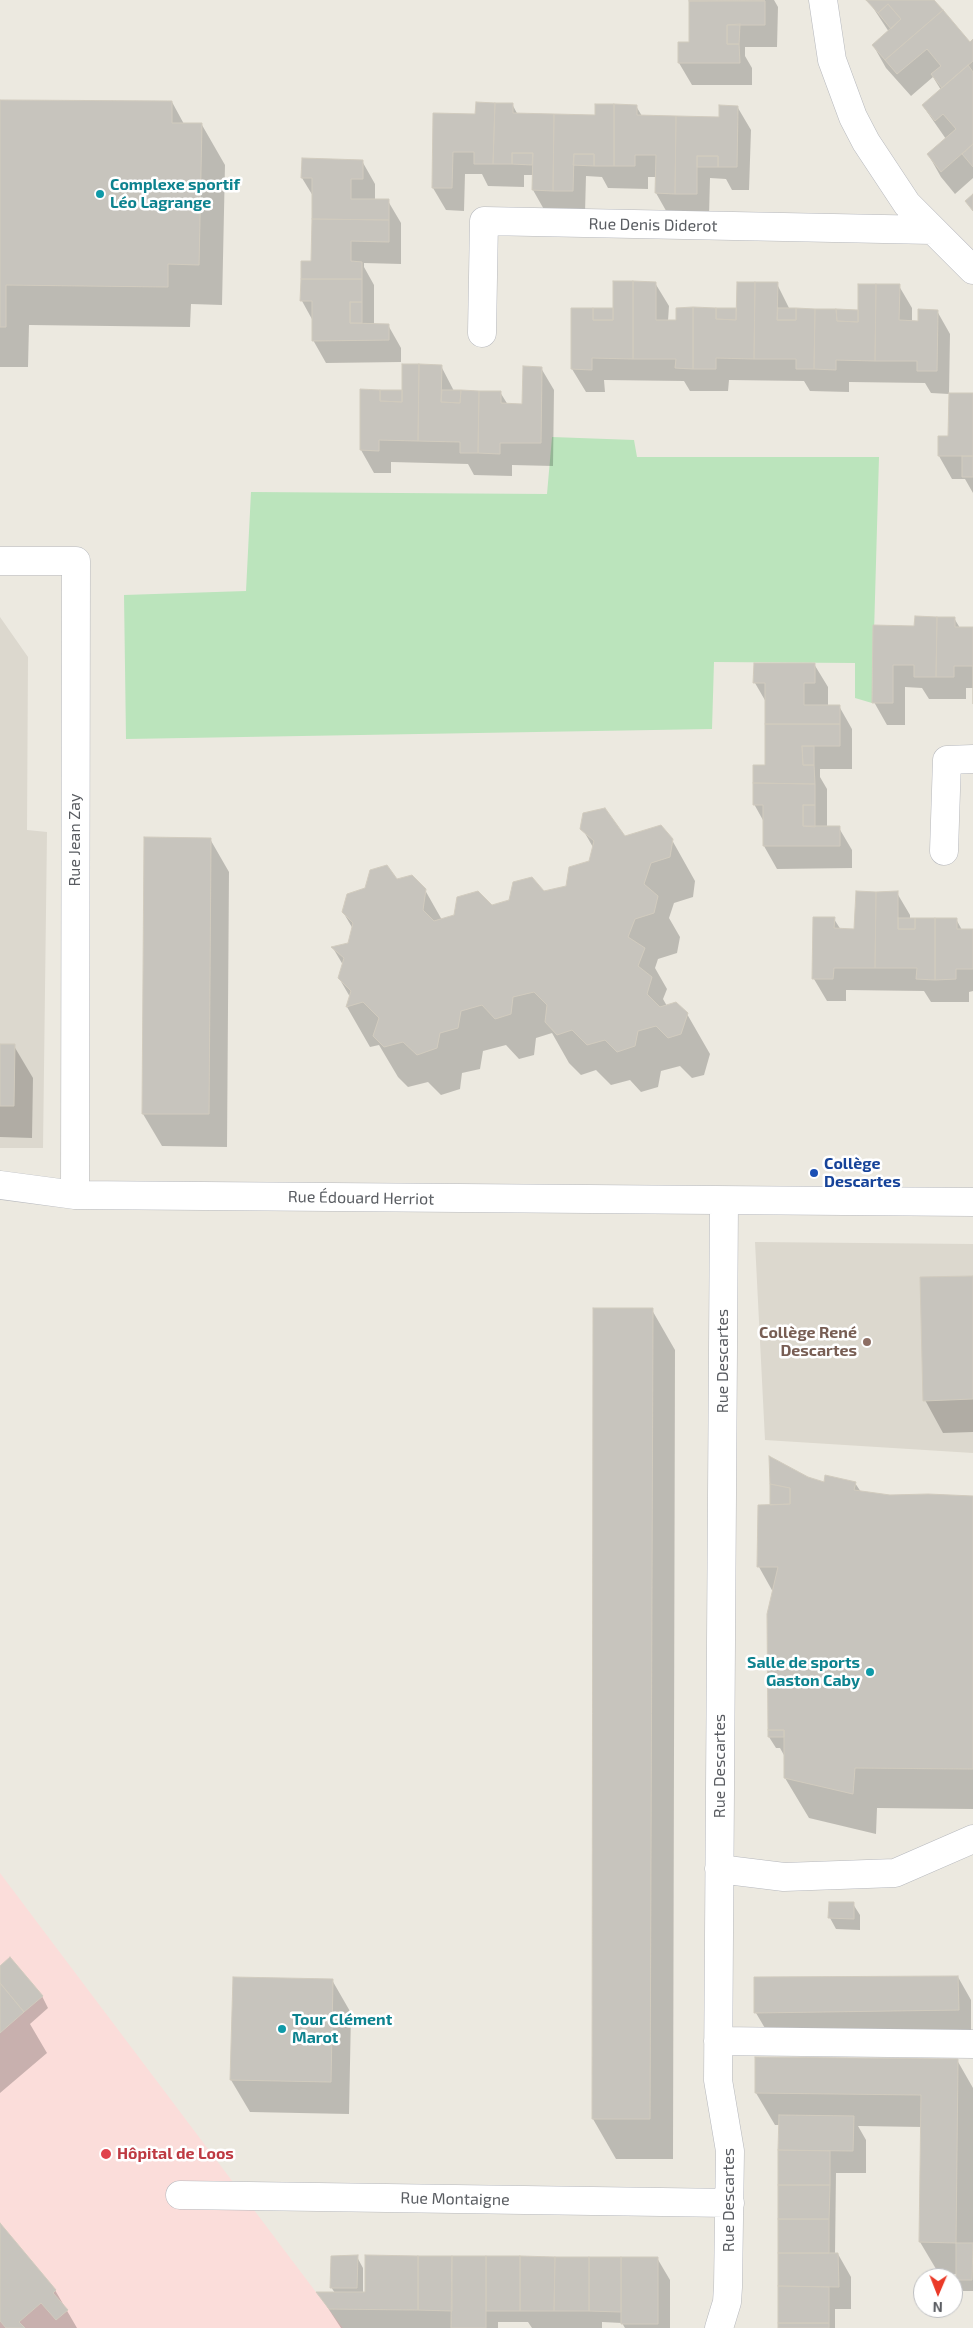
<!DOCTYPE html>
<meta charset="utf-8">
<style>
body{margin:0}
#map{position:relative;width:973px;height:2328px;overflow:hidden;background:#ece9e0;font-family:"Exo 2",sans-serif}
canvas{display:block}
.north{position:absolute;left:913px;top:2268px;width:50px;height:50px;box-sizing:border-box;background:#fff;border:1px solid #bdbec0;border-radius:50%;rotate:181deg;font-size:14px;font-weight:700;line-height:20px;text-align:center;color:#595c61}
.north::after{content:'';display:block;margin:auto;width:18px;height:22px;background:#ea3a28;clip-path:polygon(50% 0,100% 100%,50% 72%,0 100%)}
</style>
<div id="map">
<canvas width="973" height="2328"></canvas>
<div class="north">N</div>
</div>
<script>
const context = document.querySelector('canvas').getContext('2d');
context.lineJoin = 'round';
function fillPath(path, color) {
  context.fillStyle = color;
  context.fill(path, 'evenodd');
}
function toPath(rows) {
  const path = new Path2D();
  for (const r of rows) {
    path.moveTo(r[0], r[1]);
    for (let i = 2; i < r.length; i += 2) path.lineTo(r[i], r[i + 1]);
  }
  return path;
}
function stroke(path, color, width, dash) {
  context.strokeStyle = color;
  context.lineWidth = width;
  context.lineCap = dash ? 'butt' : 'round';
  context.setLineDash(dash || []);
  context.stroke(path);
}
function write(font, color, halo, rows, align = 'center') {
  context.font = font + ' "Exo 2",sans-serif';
  context.lineWidth = 5;
  context.setLineDash([]);
  context.textBaseline = 'middle';
  context.strokeStyle = halo;
  context.fillStyle = color;
  for (const [text, x, y, turn = 0] of rows) {
    context.save();
    context.translate(x, y);
    context.rotate((+turn || 0) * Math.PI / 180);
    context.textAlign = isNaN(turn) ? turn : align;
    if (halo) context.strokeText(text, 0, 0);
    context.fillText(text, 0, 0);
    context.restore();
  }
}
fillPath(toPath([
 [0,617,28,657,27,830,47,832,43,1148,0,1148],
 [755,1242,973,1244,973,1453,765,1440]
]), '#dcd8ce');
fillPath(toPath([
 [0,1873,107,2015,343,2328,0,2328]
]), '#fbddda');
fillPath(toPath([
 [552,437,634,440,637,457,879,457,872,703,855,698,855,663,714,662,712,729,126,739,124,595,246,591,251,492,547,494]
]), '#bbe4bc');
fillPath(toPath([
 [691,0,774,0,778,7,777,47,745,47,745,56,752,68,752,85,692,85,679,63,690,44],
 [868,0,933,0,969,43,973,40,973,178,955,194,941,177,928,154,946,139,923,106,941,90,933,77,911,96,886,68,873,45,889,32],
 [0,101,172,102,184,124,202,125,225,165,222,305,191,304,190,327,29,325,28,367,0,367],
 [512,104,518,115,596,117,636,106,642,116,720,118,738,108,751,130,749,190,732,190,726,179,710,178,709,216,669,216,656,193,657,177,648,177,648,189,608,188,602,177,586,176,585,213,546,213,533,190,533,175,524,175,524,187,488,186,482,174,465,174,464,211,446,210,433,188,434,114,477,115],
 [362,161,375,184,375,201,388,201,401,223,401,264,364,263,364,267,374,285,374,325,388,325,401,348,401,362,326,363,313,340,313,321,302,301,313,263,313,196,302,178],
 [655,283,669,306,668,321,677,321,735,309,738,313,777,284,790,310,857,311,899,286,912,308,912,322,919,322,937,311,950,334,949,394,931,393,925,383,849,382,849,392,810,391,804,381,729,380,728,391,690,391,684,381,604,380,605,392,586,392,572,369,614,309],
 [441,366,454,391,500,392,508,405,523,405,541,368,554,390,553,466,512,465,512,476,474,475,468,464,391,462,391,473,374,473,361,450,361,390,403,391],
 [973,394,973,493,965,479,952,479,939,456,939,437,950,437],
 [954,618,960,628,973,628,973,688,966,688,966,699,929,699,922,688,905,687,905,725,887,725,874,702,875,626,916,627],
 [814,664,828,687,828,706,839,706,852,729,852,769,820,769,820,777,827,789,827,828,839,828,852,850,852,868,777,869,764,846,764,822,754,804,766,766,766,702,755,683],
 [582,828,625,837,672,840,695,881,693,897,674,903,669,918,680,937,677,953,658,959,655,968,667,989,663,999,667,1006,687,1014,710,1054,704,1075,692,1078,680,1066,661,1071,658,1087,641,1092,630,1080,611,1085,596,1070,581,1075,569,1063,552,1033,536,1038,534,1055,519,1059,506,1045,483,1051,480,1069,462,1073,460,1089,441,1095,428,1082,408,1087,398,1077,379,1045,370,1047,347,1007,350,997,339,978,343,965,333,948,349,944,353,929,343,912,397,881,425,890,442,920,567,887,590,862,594,849],
 [210,839,229,872,227,1147,162,1146,143,1114],
 [897,893,910,915,910,919,956,919,962,930,973,931,973,991,969,992,969,1002,931,1002,924,991,846,990,846,1001,827,1001,814,979,834,919,841,930,855,930],
 [0,1046,14,1046,33,1078,32,1138,0,1137],
 [973,1277,973,1432,943,1433,925,1400],
 [595,1309,652,1310,675,1350,673,2159,616,2159,593,2119],
 [807,1478,825,1484,855,1483,861,1492,890,1497,973,1497,973,1809,877,1808,876,1834,809,1818,785,1778,785,1757,780,1748,776,1748,769,1737,773,1592,759,1567,771,1506],
 [853,1904,860,1915,860,1930,836,1929,830,1918],
 [0,1967,42,1996,48,2008,30,2024,47,2053,0,2093],
 [958,1977,971,2000,971,2033,769,2035,756,2013],
 [332,1980,351,2013,349,2114,250,2112,231,2080],
 [957,2060,973,2088,973,2291,963,2291,957,2280,957,2274,939,2274,920,2242,922,2127,858,2126,866,2140,866,2173,836,2173,835,2254,838,2254,851,2277,851,2309,835,2309,835,2328,779,2328,780,2125,775,2125,756,2093],
 [0,2225,55,2290,77,2328,0,2328],
 [357,2257,363,2268,363,2293,657,2258,670,2280,670,2328,625,2328,622,2323,602,2322,602,2328,532,2328,528,2322,498,2322,498,2328,341,2328,318,2293,335,2293,331,2287]
]), '#0003');
const building = toPath([
 [689,0,765,0,689,1,689,0],
 [866,0,934,0,943,10,885,60,872,45,901,19,888,4,878,13,866,0],
 [689,1,765,1,765,25,727,25,727,44,739,44,740,63,678,63,678,42,689,42,689,1],
 [888,4,901,19,891,29,878,13,888,4],
 [943,10,970,42,973,39,973,61,942,88,931,74,941,66,927,49,897,74,885,60,943,10],
 [740,24,739,44,727,44,727,25,740,24],
 [968,65,973,72,973,144,941,172,927,154,956,129,943,114,935,121,922,105,968,65],
 [0,100,172,101,172,123,202,123,199,265,168,264,168,287,6,285,6,327,0,327,0,100],
 [476,102,495,103,493,164,474,164,474,152,453,152,452,188,432,188,433,113,475,114,476,102],
 [495,103,513,103,513,113,554,114,553,191,532,190,533,153,512,153,512,164,493,164,495,103],
 [595,104,614,104,614,166,594,166,594,154,574,154,573,191,553,191,554,114,595,115,595,104],
 [614,104,637,105,637,115,676,116,675,194,655,193,656,155,635,155,635,166,614,166,614,104],
 [719,105,738,106,737,167,718,167,718,156,697,156,697,194,675,194,676,116,719,117,719,105],
 [973,144,973,167,962,154,973,144],
 [512,153,533,153,532,165,512,164,512,153],
 [574,154,594,154,594,166,573,165,574,154],
 [697,156,718,156,718,167,697,167,697,156],
 [302,158,363,160,363,179,351,179,351,199,389,199,389,220,312,219,312,178,301,178,302,158],
 [973,194,973,211,965,201,973,194],
 [312,219,389,220,389,242,351,241,351,261,362,262,362,279,301,279,301,261,311,261,312,219],
 [301,279,362,279,362,302,350,302,350,323,389,324,389,340,312,341,312,301,300,301,301,279],
 [613,281,633,281,633,359,592,358,592,370,571,369,571,308,593,308,593,320,613,320,613,281],
 [633,281,656,282,656,320,676,320,676,308,693,307,693,369,675,368,676,359,633,359,633,281],
 [737,282,755,282,754,359,716,358,716,369,693,369,693,307,716,308,716,319,736,320,737,282],
 [755,282,778,282,777,320,796,320,796,308,815,309,814,369,796,369,796,359,754,359,755,282],
 [858,284,876,284,875,361,836,360,836,370,814,369,815,309,836,309,837,321,858,322,858,284],
 [876,284,900,284,899,320,918,321,918,309,938,310,937,371,917,371,917,361,875,361,876,284],
 [350,302,362,302,362,323,350,323,350,302],
 [593,308,613,308,613,320,593,320,593,308],
 [716,308,736,308,736,320,716,319,716,308],
 [778,308,796,308,796,320,777,320,778,308],
 [836,309,858,310,858,322,837,321,836,309],
 [402,364,419,364,418,441,379,440,379,451,360,450,360,389,380,390,380,401,402,402,402,364],
 [419,364,442,365,441,402,460,403,461,390,479,391,478,453,460,453,460,442,418,441,419,364],
 [523,366,542,367,541,443,500,443,500,454,478,453,479,391,501,391,501,403,522,404,523,366],
 [380,390,402,390,402,402,380,401,380,390],
 [442,390,461,390,460,403,441,402,442,390],
 [949,393,973,393,973,456,938,456,938,436,948,436,949,393],
 [962,456,973,456,973,477,962,477,962,456],
 [915,616,937,617,936,677,914,677,914,665,893,665,893,703,872,703,873,625,914,626,915,616],
 [937,617,955,617,955,627,973,627,973,704,973,666,954,666,954,677,936,677,937,617],
 [754,663,815,663,815,683,804,683,804,705,840,705,840,724,765,724,765,683,753,683,754,663],
 [765,724,840,724,840,746,802,746,803,765,814,765,815,784,753,783,753,765,765,765,765,724],
 [802,746,814,746,814,765,803,765,802,746],
 [753,783,815,784,815,805,803,805,803,826,840,826,840,846,763,846,763,805,753,805,753,783],
 [803,805,815,805,815,827,803,826,803,805],
 [605,808,625,836,661,825,673,839,670,857,651,863,644,884,658,896,654,913,635,919,628,937,645,948,638,966,652,977,647,994,660,1007,676,1002,688,1013,681,1034,668,1038,656,1026,638,1031,635,1046,617,1052,605,1040,587,1045,572,1030,557,1035,545,1022,547,1005,534,992,513,997,511,1014,495,1019,482,1005,461,1011,458,1028,440,1033,437,1048,417,1055,403,1042,384,1047,373,1036,379,1018,363,1002,346,1007,351,991,338,978,344,958,331,947,348,943,353,923,342,912,347,894,365,888,370,870,387,865,397,879,412,875,426,889,423,910,434,921,454,915,457,897,478,891,492,905,509,900,513,882,532,877,544,891,566,886,569,867,589,861,594,841,580,829,583,813,605,808],
 [144,837,211,838,209,1114,142,1114,144,837],
 [856,891,876,892,875,968,834,968,833,979,812,979,813,917,835,917,834,928,854,929,856,891],
 [898,891,898,929,915,929,915,918,935,918,935,980,916,979,917,968,875,968,876,892,898,891],
 [898,918,915,918,915,929,898,929,898,918],
 [935,918,957,918,957,929,973,929,973,969,956,969,956,979,935,980,935,918],
 [0,1044,15,1044,14,1106,0,1106,0,1044],
 [973,1276,973,1399,923,1401,920,1277,973,1276],
 [593,1308,653,1308,650,2119,592,2119,593,1308],
 [769,1456,808,1477,824,1482,825,1475,856,1482,854,1490,890,1495,928,1494,973,1496,973,1769,855,1768,853,1794,784,1778,784,1730,768,1730,767,1614,778,1567,757,1567,758,1505,790,1504,790,1488,770,1484,769,1456],
 [770,1484,790,1488,790,1504,770,1505,770,1484],
 [768,1730,784,1730,784,1737,768,1737,768,1730],
 [829,1902,854,1902,854,1919,828,1918,829,1902],
 [10,1957,43,1996,24,2012,0,1983,0,1966,10,1957],
 [958,1976,959,2010,754,2013,754,1977,958,1976],
 [233,1977,333,1979,331,2082,230,2080,233,1977],
 [0,1983,24,2012,0,2033,0,1983],
 [755,2057,958,2059,956,2243,919,2242,921,2095,755,2093,755,2057],
 [779,2115,854,2116,853,2151,778,2150,779,2115],
 [778,2150,830,2151,830,2185,778,2185,778,2150],
 [778,2185,830,2185,829,2219,778,2219,778,2185],
 [778,2219,829,2219,829,2253,778,2253,778,2219],
 [0,2223,56,2290,53,2293,68,2310,56,2320,41,2303,19,2322,25,2328,6,2328,0,2321,0,2223],
 [956,2243,973,2243,972,2280,956,2280,956,2243],
 [778,2253,838,2253,839,2287,778,2286,778,2253],
 [358,2255,357,2288,330,2288,331,2256,358,2255],
 [365,2255,418,2256,418,2310,329,2309,316,2292,365,2292,365,2255],
 [418,2256,452,2256,452,2311,418,2310,418,2256],
 [452,2256,486,2256,486,2328,451,2328,452,2256],
 [486,2256,520,2256,520,2311,486,2311,486,2256],
 [520,2256,555,2257,554,2311,520,2311,520,2256],
 [555,2257,589,2257,589,2311,554,2311,555,2257],
 [589,2257,621,2257,621,2312,589,2311,589,2257],
 [621,2257,658,2257,658,2324,621,2324,621,2257],
 [778,2286,829,2287,829,2323,778,2323,778,2286],
 [778,2323,829,2323,829,2328,778,2328,778,2323]
]);
fillPath(building, '#c7c4bd');
stroke(building, '#d1cbbe', 1);
const minor = toPath([
 [823,0,832,60,853,117,866,142,907,204,973,270],
 [482,333,484,221,933,230],
 [0,561,76,561,75,1195],
 [944,851,947,760,973,759],
 [0,1185,75,1195,973,1202],
 [719,1869,784,1877,895,1873,973,1839],
 [718,2041,973,2044],
 [180,2195,730,2203],
 [719,2328,727,2302,728,2287,730,2151,718,2080,724,1202]
]);
stroke(minor, '#b6b8bd', 29);
stroke(minor, '#fff', 28);
for (const [x, y, r, color] of [
 [100,194,5,"#0f9aa8"],
 [814,1173,5,"#1a4fb4"],
 [867,1342,5,"#8d6e63"],
 [870,1672,5,"#0f9aa8"],
 [282,2029,5,"#0f9aa8"],
 [106,2154,6,"#e0444e"]
]) {
  const dot = new Path2D();
  dot.arc(x, y, r, 0, 2 * Math.PI);
  context.fillStyle = color;
  context.fill(dot);
  stroke(dot, '#fff', 2);
}
write('bold 16px', '#0d838f', '#fff', [
 ["Complexe sportif",110,185],
 ["Léo Lagrange",110,203],
 ["Salle de sports",860,1663,"right"],
 ["Gaston Caby",860,1681,"right"],
 ["Tour Clément",292,2020],
 ["Marot",292,2038]
], 'left');
write('16px', '#595c61', '#fff', [
 ["Rue Denis Diderot",653,225,1],
 ["Rue Jean Zay",75,840,-90],
 ["Rue Édouard Herriot",361,1198,1],
 ["Rue Descartes",723,1361,-90],
 ["Rue Descartes",720,1766,-90],
 ["Rue Montaigne",455,2199,1],
 ["Rue Descartes",729,2200,-90]
]);
write('bold 16px', '#164399', '#fff', [
 ["Collège",824,1164],
 ["Descartes",824,1182]
], 'left');
write('bold 16px', '#785e54', '#fff', [
 ["Collège René",857,1333],
 ["Descartes",857,1351]
], 'right');
write('bold 16px', '#be3a42', '#fff', [
 ["Hôpital de Loos",117,2154]
], 'left');
</script>
